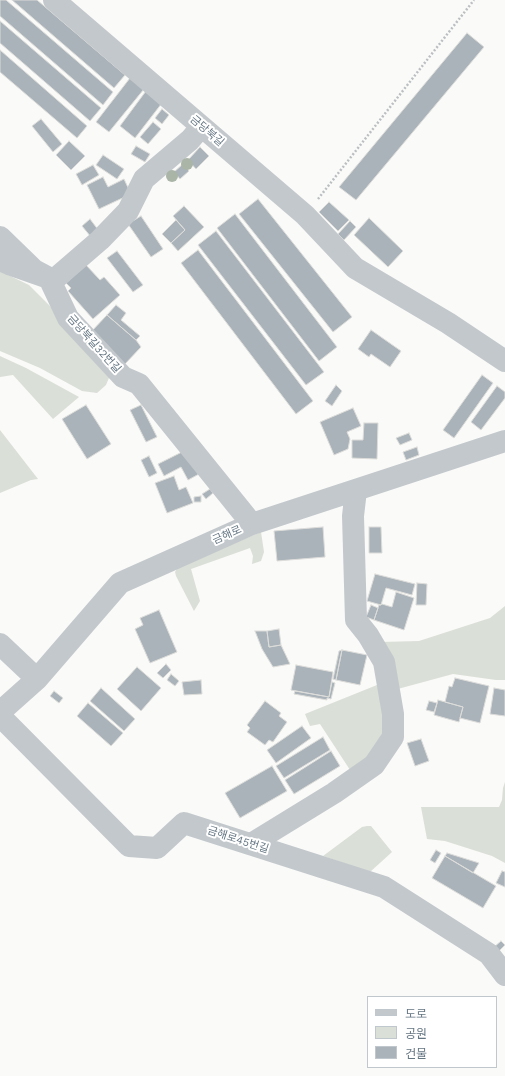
<!DOCTYPE html>
<meta charset="utf-8">
<style>
body{margin:0}
#map{position:relative;width:505px;height:1076px;overflow:hidden;background:#fafaf8;font-family:"Work Sans","Noto Sans KR",sans-serif}
canvas{display:block}
.legend{position:absolute;left:367px;top:996px;width:130px;height:72px;box-sizing:border-box;background:#fff;border:1px solid #c1c8cd;margin:0;padding:5px 7px;list-style:none;font-size:12px;color:#657683}
.legend li{display:flex;align-items:center;gap:8px;height:20px}
.legend b{width:20px;border:1px solid #c1c8cd}
</style>
<div id="map">
<canvas width="505" height="1076"></canvas>
<ul class="legend">
<li><b style="height:5px;background:#c3c8cc"></b>도로</li>
<li><b style="height:11px;background:#dadfd7"></b>공원</li>
<li><b style="height:11px;background:#aab3b9"></b>건물</li>
</ul>
</div>
<script>
const context = document.querySelector('canvas').getContext('2d');
context.lineJoin = 'round';
function fillPath(path, color) {
  context.fillStyle = color;
  context.fill(path, 'evenodd');
}
function toPath(rows) {
  const path = new Path2D();
  for (const r of rows) {
    path.moveTo(r[0], r[1]);
    for (let i = 2; i < r.length; i += 2) path.lineTo(r[i], r[i + 1]);
  }
  return path;
}
function stroke(path, color, width, dash) {
  context.strokeStyle = color;
  context.lineWidth = width;
  context.lineCap = dash ? 'butt' : 'round';
  context.setLineDash(dash || []);
  context.stroke(path);
}
function write(font, color, halo, rows, align = 'center') {
  context.font = font + ' "Work Sans","Noto Sans KR",sans-serif';
  context.lineWidth = 4;
  context.setLineDash([]);
  context.textBaseline = 'middle';
  context.strokeStyle = halo;
  context.fillStyle = color;
  for (const [text, x, y, turn = 0] of rows) {
    context.save();
    context.translate(x, y);
    context.rotate((+turn || 0) * Math.PI / 180);
    context.textAlign = isNaN(turn) ? turn : align;
    if (halo) context.strokeText(text, 0, 0);
    context.fillText(text, 0, 0);
    context.restore();
  }
}
fillPath(toPath([
 [0,272,2,272,29,285,58,314,111,373,106,385,97,393,82,391,40,368,0,351],
 [0,356,26,368,79,397,53,419,13,375,0,377],
 [0,430,38,479,31,480,0,493],
 [261,532,264,552,261,561,252,564,253,556,250,548,191,569,200,601,194,611,176,576,175,572,178,567],
 [505,606,505,680,496,680,453,674,394,690,381,642,419,641,490,618],
 [377,685,384,708,384,740,352,773,320,724,310,726,305,714],
 [505,782,505,863,492,856,445,841,427,839,421,807,499,807,502,800,503,788],
 [367,826,371,826,392,852,370,872,323,856,362,827]
]), '#dadfd7');
const building = toPath([
 [0,0,6,0,113,92,103,105,0,16,0,0],
 [12,0,37,0,125,75,114,88,12,0],
 [0,21,101,108,90,121,0,43,0,21],
 [467,33,484,47,356,200,339,187,467,33],
 [0,50,87,126,77,138,0,72,0,50],
 [130,78,144,89,109,132,96,122,130,78],
 [146,91,162,103,135,138,120,126,146,91],
 [162,109,169,115,162,124,155,118,162,109],
 [41,119,62,144,53,152,32,126,41,119],
 [153,122,161,129,148,144,140,137,153,122],
 [69,141,85,156,71,170,56,155,69,141],
 [136,146,150,154,145,162,131,154,136,146],
 [200,147,209,156,196,169,188,160,200,147],
 [103,155,124,169,117,179,96,165,103,155],
 [183,164,189,171,180,179,174,172,183,164],
 [93,165,99,175,82,185,76,174,93,165],
 [103,177,108,187,124,179,131,194,99,209,87,185,103,177],
 [258,199,352,317,333,332,239,214,258,199],
 [329,202,349,220,338,231,319,212,329,202],
 [184,206,204,227,178,251,171,243,185,230,173,216,184,206],
 [235,214,337,347,319,361,217,228,235,214],
 [141,216,163,249,151,257,128,224,141,216],
 [369,218,403,251,388,267,354,235,369,218],
 [90,219,99,231,91,237,82,226,90,219],
 [176,220,185,230,171,243,162,234,176,220],
 [350,221,356,227,344,240,338,234,350,221],
 [216,231,324,372,306,385,198,245,216,231],
 [198,250,313,401,296,414,181,263,198,250],
 [117,251,143,285,133,292,107,258,117,251],
 [86,265,100,280,104,277,120,295,93,319,68,291,71,288,66,283,86,265],
 [116,305,126,313,121,320,140,336,136,340,107,315,116,305],
 [107,315,136,340,141,347,125,364,90,333,107,315],
 [371,330,401,351,390,367,371,354,369,357,358,349,371,330],
 [482,375,493,383,454,438,443,430,482,375],
 [336,385,342,391,332,406,325,401,336,385],
 [497,386,505,392,505,398,481,430,471,422,497,386],
 [86,405,111,444,87,459,62,419,86,405],
 [141,405,157,437,146,442,130,410,141,405],
 [353,408,361,426,347,432,350,439,348,449,334,455,320,422,353,408],
 [364,423,378,423,377,459,352,458,352,440,363,440,364,423],
 [409,433,412,440,400,445,396,438,409,433],
 [417,447,419,455,406,460,403,452,417,447],
 [186,450,199,474,188,480,181,467,164,476,158,464,186,450],
 [149,456,157,473,149,477,141,460,149,456],
 [174,476,179,490,186,487,193,503,167,513,155,483,174,476],
 [210,489,213,493,206,499,202,494,210,489],
 [201,496,201,502,194,502,194,497,201,496],
 [323,527,325,557,277,561,274,531,323,527],
 [369,527,381,527,382,553,369,553,369,527],
 [375,574,415,584,412,595,386,588,381,605,367,601,375,574],
 [417,583,427,584,426,605,416,605,417,583],
 [396,592,414,598,404,630,374,620,379,605,381,605,382,604,392,607,396,592],
 [371,605,378,608,374,620,366,617,371,605],
 [159,610,177,652,150,663,135,629,143,625,140,618,159,610],
 [279,629,281,645,269,647,267,631,279,629],
 [255,631,267,631,269,647,281,645,290,664,273,667,262,649,255,631],
 [342,650,367,655,360,685,336,680,342,650],
 [342,650,336,680,333,679,339,651,342,650],
 [166,664,171,670,163,678,157,673,166,664],
 [296,665,333,672,329,697,291,690,296,665],
 [137,667,161,688,141,711,117,689,137,667],
 [171,674,179,681,175,686,167,680,171,674],
 [455,678,489,686,480,723,460,718,463,707,445,702,449,686,452,687,455,678],
 [201,680,202,694,184,695,182,682,201,680],
 [332,682,335,683,331,699,327,698,327,700,294,694,295,691,329,697,332,682],
 [101,688,135,719,124,731,90,701,101,688],
 [494,688,505,690,505,716,490,714,494,688],
 [54,691,63,698,59,703,50,696,54,691],
 [438,700,463,707,459,722,434,715,438,700],
 [265,701,281,713,279,716,287,722,273,742,269,740,265,745,247,732,250,728,247,725,265,701],
 [429,701,437,703,434,712,426,710,429,701],
 [88,703,123,733,111,746,77,716,88,703],
 [302,726,311,738,276,763,267,750,302,726],
 [323,737,330,750,284,778,276,766,323,737],
 [421,739,429,761,415,766,407,743,421,739],
 [331,751,340,766,294,794,285,780,331,751],
 [272,766,287,791,240,818,225,793,272,766],
 [436,850,441,853,435,863,430,860,436,850],
 [447,853,479,863,473,873,445,856,447,853],
 [445,856,496,886,483,908,432,878,445,856],
 [502,871,505,872,505,887,496,883,502,871],
 [501,941,505,945,497,953,493,948,501,941]
]);
fillPath(building, '#aab3b9');
stroke(building, '#dcdcda', 1);
stroke(toPath([
 [318,199,474,0]
]), '#bbbfc2', 2.5, [2, 2]);
stroke(toPath([
 [54,0,305,215,355,268,448,323,505,361],
 [0,237,34,270,49,278,68,318,123,377,139,384,252,524],
 [0,260,9,264,49,278,56,278,100,240,128,211,144,179,190,140,201,127],
 [0,644,37,679],
 [0,712,37,679,120,583,252,524,505,441],
 [0,716,129,846,157,848,184,823,384,887,489,954,505,975],
 [251,844,334,793,374,765,393,737,393,714,384,662,368,635,356,620,353,516,356,490]
]), '#c3c8cc', 22);
context.fillStyle = '#aab4a7';
for (const [x, y] of [
 [187,164],
 [172,176]
]) {
  context.beginPath();
  context.arc(x, y, 6, 0, 2 * Math.PI);
  context.fill();
}
write('11px', '#657683', '#fff', [
 ["금당북길",207,131,41],
 ["금당북길32번길",94,344,48],
 ["금해로",227,535,-24],
 ["금해로45번길",238,840,18]
]);
</script>
